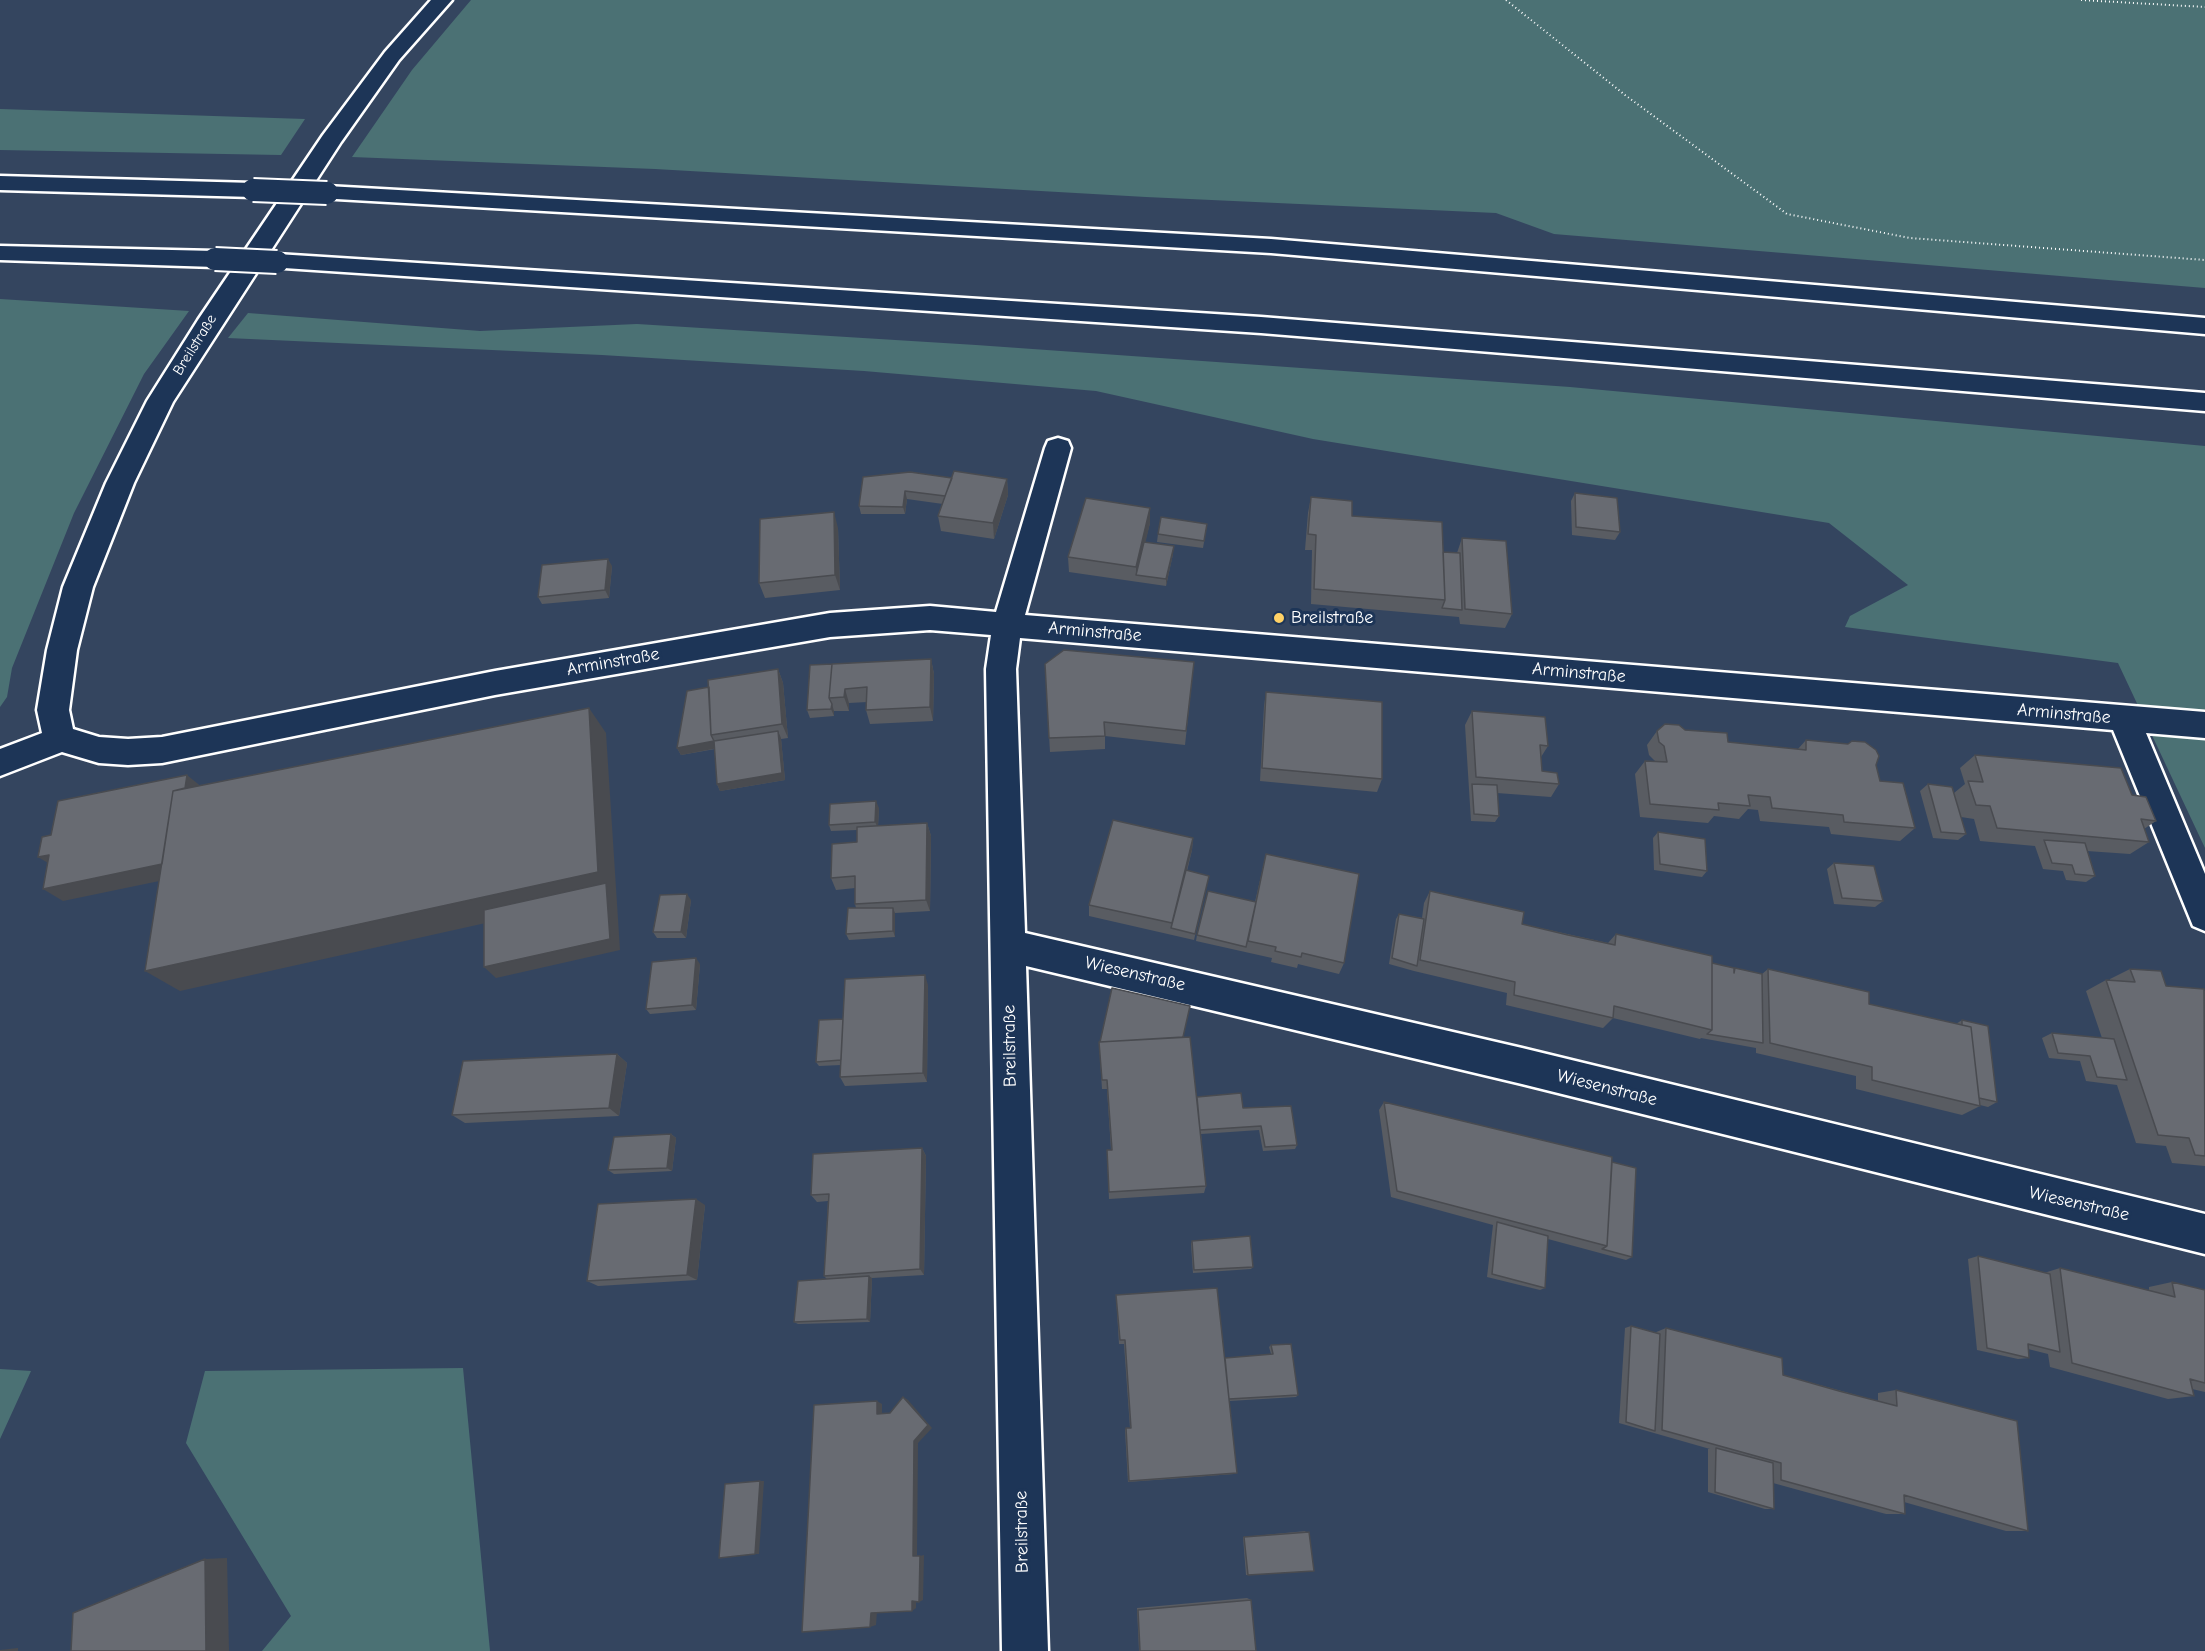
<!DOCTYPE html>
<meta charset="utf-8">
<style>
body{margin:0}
canvas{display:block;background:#34455f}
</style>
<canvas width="2205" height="1651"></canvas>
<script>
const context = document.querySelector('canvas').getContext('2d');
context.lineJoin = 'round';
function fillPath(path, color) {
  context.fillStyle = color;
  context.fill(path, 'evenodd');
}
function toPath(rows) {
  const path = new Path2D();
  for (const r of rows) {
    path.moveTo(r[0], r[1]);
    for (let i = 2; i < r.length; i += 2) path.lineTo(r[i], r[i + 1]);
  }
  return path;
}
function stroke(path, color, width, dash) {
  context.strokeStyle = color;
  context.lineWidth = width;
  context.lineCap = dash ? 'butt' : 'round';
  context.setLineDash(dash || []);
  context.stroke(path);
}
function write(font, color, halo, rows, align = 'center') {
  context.font = font + ' "Comic Neue",sans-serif';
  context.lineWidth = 6;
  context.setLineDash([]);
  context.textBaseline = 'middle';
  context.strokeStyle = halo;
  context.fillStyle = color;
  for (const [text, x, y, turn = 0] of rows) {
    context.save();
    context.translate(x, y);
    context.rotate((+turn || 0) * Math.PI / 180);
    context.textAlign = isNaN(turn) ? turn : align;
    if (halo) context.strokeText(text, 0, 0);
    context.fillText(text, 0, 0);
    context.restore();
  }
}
fillPath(toPath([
 [471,0,2205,0,2205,288,1554,234,1496,213,1146,197,655,169,352,157,412,70],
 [0,109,305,119,281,155,0,150],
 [0,299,189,311,144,374,74,513,12,668,7,697,0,707],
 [248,313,480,331,637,324,976,345,1570,387,2205,446,2205,848,2118,663,1845,627,1850,616,1908,585,1829,523,1313,439,1096,391,864,371,602,355,228,338],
 [463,1368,490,1651,262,1651,291,1616,186,1443,205,1371],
 [0,1369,31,1371,0,1439]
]), '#4b7174');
const minor = toPath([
 [431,0,452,0,399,60,341,142,173,402,134,483,93,587,77,650,69,710,73,729,99,737,128,739,162,737,495,671,830,613,930,606,996,612,1045,448,1048,441,1058,438,1068,441,1071,448,1025,615,2205,712,2205,738,2146,733,2205,874,2205,931,2193,926,2113,730,1020,638,1016,669,1025,933,1522,1048,2205,1214,2205,1254,1522,1084,1026,966,1048,1651,1002,1651,986,669,991,635,930,630,830,637,495,695,162,763,128,765,99,763,62,752,0,776,0,749,42,733,37,710,47,650,63,587,106,483,147,401,198,320,323,135,385,52,431,0]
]);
const highway = toPath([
 [0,176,253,183,261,185,264,190,261,195,253,197,0,190,0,176],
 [327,186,1271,239,2205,318,2205,334,1271,253,319,198,316,193,319,188,327,186],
 [0,246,215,251,223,254,227,259,223,264,215,267,0,260,0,246],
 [277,254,1261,317,2205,393,2205,411,1261,333,269,267,265,262,269,257,277,254]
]);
stroke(minor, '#fff', 5);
stroke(highway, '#fff', 5);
stroke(toPath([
 [1506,0,1625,95,1787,214,1910,238,2205,260],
 [2081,0,2205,7]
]), '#fff', 2, [1, 3]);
fillPath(minor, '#1d3557');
fillPath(highway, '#1d3557');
const highwayBridge = toPath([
 [253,190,327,193],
 [215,259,277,262]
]);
stroke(highwayBridge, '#fff', 26, []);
stroke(highwayBridge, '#1d3557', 22);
fillPath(toPath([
 [863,477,1007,479,1008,495,994,539,941,531,938,516,943,504,907,499,905,514,861,514,859,506],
 [1575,493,1620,532,1615,540,1572,535,1571,501],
 [1311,497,1352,516,1443,552,1457,553,1462,538,1512,614,1505,628,1460,624,1459,617,1311,604,1312,550,1305,550,1308,513],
 [1150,523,1145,542,1173,554,1166,586,1069,572,1068,557],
 [1207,524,1203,548,1157,542,1158,534],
 [838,528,840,590,765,598,759,583],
 [612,566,609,598,542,604,538,597],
 [931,659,934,674,933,721,870,724,866,710,867,702,849,703,849,711,834,711,834,716,810,718,807,710,832,664],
 [1194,662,1185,745,1105,736,1105,749,1050,752,1045,664],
 [778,669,783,683,788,738,781,739,785,780,720,791,717,784,715,749,681,755,677,748,709,687],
 [1266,692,1382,779,1377,792,1260,781,1264,706],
 [1472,711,1548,746,1541,757,1542,771,1559,784,1551,797,1497,793,1499,816,1495,822,1471,821,1465,725],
 [1685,730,1728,742,1798,749,1806,740,1876,765,1880,781,1915,828,1900,841,1831,834,1829,827,1760,821,1758,810,1748,809,1739,819,1714,816,1708,823,1640,817,1635,774,1645,761,1655,761,1649,755,1647,745,1657,731],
 [1975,755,2132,795,2156,821,2144,829,2149,842,2130,854,2087,851,2095,876,2086,882,2066,880,2063,871,2043,869,2035,846,1980,841,1974,819,1961,817,1966,834,1958,840,1933,838,1920,791,1928,784,1954,793,1965,784,1960,768],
 [879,808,878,826,927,823,931,836,930,911,895,913,895,937,849,940,846,934,856,908,855,904,855,888,836,890,831,878,857,842,857,830,831,831,829,825],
 [1658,832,1707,871,1702,877,1654,870,1653,838],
 [1193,838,1192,850,1187,871,1209,876,1194,940,1089,916,1089,905],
 [1266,854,1344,963,1339,974,1298,964,1297,968,1271,962,1272,958,1196,941,1197,935,1255,902],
 [1834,863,1883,901,1875,907,1834,904,1827,869],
 [1430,891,1522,924,1608,943,1616,934,1734,969,1735,968,1762,974,1768,969,1869,1004,1956,1024,1962,1020,1997,1102,1988,1107,1980,1105,1980,1106,1962,1115,1856,1089,1856,1076,1756,1053,1756,1048,1701,1038,1700,1039,1613,1018,1603,1028,1506,1005,1507,993,1414,971,1389,964,1396,919,1399,914,1422,918,1424,903],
 [691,900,686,938,657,938,653,932],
 [700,964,696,1010,650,1014,646,1009],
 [2130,969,2166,986,2205,991,2205,1166,2172,1163,2166,1146,2136,1143,2117,1085,2086,1081,2080,1061,2049,1058,2042,1038,2052,1033,2102,1038,2086,991,2106,980,2110,981,2110,979],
 [928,985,927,1082,845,1086,840,1077,841,1065,819,1066,816,1062,843,1019],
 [1183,1037,1197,1097,1243,1108,1297,1145,1295,1149,1263,1151,1259,1130,1201,1134,1206,1186,1204,1193,1109,1199,1107,1150,1111,1150,1107,1089,1102,1089,1099,1042],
 [617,1054,627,1063,619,1116,465,1123,452,1115],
 [1384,1102,1612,1162,1632,1257,1626,1260,1548,1239,1545,1288,1540,1290,1487,1277,1493,1225,1391,1197,1379,1110],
 [671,1134,676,1138,672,1171,614,1174,608,1170],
 [922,1148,926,1156,924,1275,872,1278,870,1322,798,1324,794,1322,827,1279,824,1276,828,1201,817,1202,811,1195],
 [705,1205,697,1280,598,1286,587,1281],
 [1192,1241,1253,1267,1251,1269,1193,1273,1191,1244],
 [1978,1256,2044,1273,2060,1268,2149,1291,2149,1287,2172,1282,2205,1290,2205,1392,2192,1389,2194,1396,2168,1399,2050,1367,2048,1354,2028,1349,2029,1358,2018,1359,1977,1350,1968,1259],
 [1116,1295,1225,1358,1271,1354,1269,1347,1271,1345,1298,1395,1296,1397,1229,1401,1237,1473,1234,1474,1128,1482,1125,1430,1126,1428,1130,1428,1124,1344,1119,1344],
 [1631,1326,1654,1333,1666,1328,1783,1375,1878,1401,1878,1393,1896,1390,2028,1531,2006,1531,1904,1502,1905,1514,1886,1514,1773,1483,1774,1509,1765,1509,1708,1492,1708,1449,1710,1449,1619,1423,1625,1328],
 [1306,1531,1248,1575,1246,1575,1243,1537],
 [1247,1598,1251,1600,1256,1651,1139,1651,1137,1608]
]), '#595c62');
fillPath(toPath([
 [1007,479,1008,495,994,539,993,523],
 [905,491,907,499,905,514,903,507],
 [1150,508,1150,523,1138,575,1136,575,1136,567],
 [834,512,838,528,840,590,835,575],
 [1174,546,1173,554,1166,586,1166,579],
 [608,559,612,566,609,598,605,590],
 [931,659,934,674,933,721,930,707],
 [778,669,783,683,788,738,782,724],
 [845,689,849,703,849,711,844,697],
 [832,704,834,711,834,716,831,709],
 [589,708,606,733,620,950,496,978,484,967,607,896,180,991,145,971],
 [778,731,781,738,785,780,720,791,717,784],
 [714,741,718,748,681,755,677,748],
 [187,775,203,788,193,874,63,901,43,889],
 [876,801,879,808,878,828,875,822],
 [927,823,931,836,930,911,926,900],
 [1193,838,1192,850,1171,928,1172,923],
 [49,855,58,869,38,857],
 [687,894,691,900,686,938,681,932],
 [893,908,895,913,895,937,893,931],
 [696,958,700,964,696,1010,692,1005],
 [925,975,928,985,927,1082,923,1073],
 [617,1054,627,1063,619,1116,609,1108],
 [671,1134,676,1138,672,1171,667,1168],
 [922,1148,926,1156,924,1275,920,1269],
 [696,1199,705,1205,697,1280,687,1275],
 [869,1276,872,1278,870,1322,867,1319],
 [903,1397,908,1400,932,1428,918,1443,917,1555,913,1556],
 [877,1401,882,1404,882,1416,877,1414],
 [760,1481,764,1481,759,1554,755,1554],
 [924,1555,923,1600,919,1602,920,1556],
 [227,1558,229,1651,206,1651,205,1559],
 [916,1599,916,1608,912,1611,912,1601],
 [877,1611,876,1625,870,1627,871,1613],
 [18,1648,18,1651,0,1651,0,1650]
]), '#494b50');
const building = toPath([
 [954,471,1007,479,993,523,938,516,954,471],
 [910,472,952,478,945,496,905,491,903,507,859,506,863,477,910,472],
 [1575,493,1617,498,1620,532,1576,527,1575,493],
 [1311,497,1352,501,1352,516,1442,522,1445,600,1314,589,1316,535,1308,534,1311,497],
 [1086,498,1150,508,1136,567,1068,557,1086,498],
 [834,512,835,575,759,583,760,519,834,512],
 [1161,517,1207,524,1204,541,1158,534,1161,517],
 [1462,538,1506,541,1512,614,1465,609,1462,538],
 [1144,542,1174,546,1166,579,1136,575,1144,542],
 [1443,552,1460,553,1462,610,1442,608,1445,600,1443,552],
 [608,559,605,590,538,597,542,565,608,559],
 [1064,650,1194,662,1186,731,1104,722,1105,736,1049,738,1045,664,1064,650],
 [931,659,930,707,866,710,867,687,845,689,844,697,829,698,832,664,931,659],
 [832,664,829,698,832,704,831,709,807,710,810,665,832,664],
 [778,669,782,724,711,735,708,680,778,669],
 [709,687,711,735,714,741,677,748,687,691,709,687],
 [1266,692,1382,702,1382,779,1262,768,1266,692],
 [589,708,598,872,145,971,173,791,589,708],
 [1472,711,1545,717,1548,746,1540,745,1542,771,1557,773,1559,784,1476,777,1472,711],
 [1665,724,1679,725,1685,730,1727,733,1728,742,1806,750,1806,740,1848,744,1852,741,1865,742,1876,750,1879,756,1876,765,1880,781,1903,783,1915,828,1844,822,1843,815,1772,808,1770,797,1748,795,1750,806,1718,803,1719,810,1650,804,1645,761,1667,762,1664,746,1659,742,1657,731,1665,724],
 [778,731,782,773,717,784,714,741,778,731],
 [1975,755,2121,768,2132,795,2146,797,2156,821,2141,819,2149,842,1997,828,1990,806,1976,805,1968,781,1983,782,1975,755],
 [187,775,185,788,173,791,162,864,43,889,49,855,38,857,42,837,51,835,58,801,187,775],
 [1472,784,1497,785,1499,816,1474,814,1472,784],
 [1928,784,1952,787,1966,834,1941,832,1928,784],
 [876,801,875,822,829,825,830,804,876,801],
 [1113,820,1193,838,1172,923,1089,905,1113,820],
 [927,823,926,900,855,904,855,876,831,878,832,844,857,842,857,827,927,823],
 [1658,832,1705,839,1707,871,1660,864,1658,832],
 [2044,840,2085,843,2095,876,2075,874,2072,865,2052,863,2044,840],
 [1266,854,1359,874,1344,963,1302,953,1301,957,1275,951,1276,947,1248,941,1266,854],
 [1834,863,1874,866,1883,901,1842,898,1834,863],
 [1186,870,1209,876,1195,934,1171,928,1186,870],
 [606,883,610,939,484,967,484,910,606,883],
 [1208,891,1256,902,1246,947,1197,935,1208,891],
 [1430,891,1524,912,1522,924,1568,935,1615,945,1616,934,1712,956,1712,1030,1614,1006,1613,1018,1514,995,1515,982,1420,960,1430,891],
 [687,894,681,932,653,932,660,895,687,894],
 [848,908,893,908,893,931,846,934,848,908],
 [1399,914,1424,919,1417,966,1392,958,1399,914],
 [696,958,692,1005,646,1009,652,962,696,958],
 [1712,963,1734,968,1734,973,1735,968,1762,974,1763,1043,1707,1034,1712,1030,1712,963],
 [1768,969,1869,992,1869,1004,1971,1027,1980,1106,1872,1080,1872,1067,1770,1043,1768,969],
 [2130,969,2161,971,2166,986,2204,989,2205,1156,2195,1155,2189,1138,2158,1135,2106,980,2135,982,2130,969],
 [925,975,923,1073,840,1077,845,979,925,975],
 [1112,988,1190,1006,1183,1037,1100,1042,1112,988],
 [843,1019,841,1060,816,1062,819,1020,843,1019],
 [1962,1020,1988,1026,1997,1102,1979,1098,1971,1027,1962,1025,1962,1020],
 [2052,1033,2114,1039,2127,1080,2097,1077,2090,1056,2058,1053,2052,1033],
 [1190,1037,1206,1186,1109,1192,1107,1150,1112,1150,1107,1080,1102,1080,1099,1042,1190,1037],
 [617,1054,609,1108,452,1115,463,1061,617,1054],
 [1241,1093,1243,1108,1291,1106,1297,1145,1265,1147,1261,1126,1200,1130,1197,1097,1241,1093],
 [1384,1102,1612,1157,1607,1246,1397,1191,1384,1102],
 [671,1134,667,1168,608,1170,614,1137,671,1134],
 [922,1148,920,1269,824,1276,829,1194,811,1195,813,1154,922,1148],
 [1612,1162,1636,1168,1632,1257,1602,1249,1607,1246,1612,1162],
 [696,1199,687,1275,587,1281,598,1204,696,1199],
 [1497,1222,1548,1236,1545,1288,1492,1274,1497,1222],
 [1250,1236,1253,1267,1194,1270,1192,1241,1250,1236],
 [1978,1256,2050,1274,2060,1352,2028,1344,2029,1358,1987,1348,1978,1256],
 [2060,1268,2175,1297,2172,1282,2205,1290,2205,1383,2190,1379,2194,1396,2072,1363,2060,1268],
 [869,1276,867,1319,794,1322,798,1281,869,1276],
 [1217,1288,1237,1473,1129,1481,1126,1428,1131,1428,1125,1340,1120,1340,1116,1295,1217,1288],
 [1631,1326,1660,1334,1655,1431,1626,1422,1631,1326],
 [1666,1328,1782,1358,1783,1375,1839,1391,1897,1406,1896,1390,2017,1421,2028,1531,1904,1495,1905,1514,1781,1480,1781,1463,1662,1430,1666,1328],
 [1291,1344,1298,1395,1229,1399,1225,1358,1273,1354,1271,1345,1291,1344],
 [903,1397,928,1425,914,1441,913,1556,920,1556,919,1602,912,1601,912,1611,871,1613,870,1627,802,1632,814,1405,877,1401,877,1414,890,1413,903,1397],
 [1716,1448,1773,1463,1774,1509,1715,1492,1716,1448],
 [760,1481,755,1554,719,1558,725,1484,760,1481],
 [1309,1532,1314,1571,1248,1575,1244,1537,1309,1532],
 [205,1559,206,1651,71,1651,73,1613,205,1559],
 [1251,1600,1256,1651,1140,1651,1138,1610,1251,1600]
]);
fillPath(building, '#686b72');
stroke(building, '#494b50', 1.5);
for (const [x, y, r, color] of [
 [1279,618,6,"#ffd166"]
]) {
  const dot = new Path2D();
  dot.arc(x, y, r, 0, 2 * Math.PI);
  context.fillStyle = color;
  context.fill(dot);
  stroke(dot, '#1d3557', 2);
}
write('15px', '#fff', '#1d3557', [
 ["Breilstraße",195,345,-58]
]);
write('18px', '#fff', '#1d3557', [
 ["Breilstraße",1291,618]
], 'left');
write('18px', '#fff', '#1d3557', [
 ["Arminstraße",1095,632,5],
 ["Arminstraße",613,662,-10],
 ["Arminstraße",1579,673,5],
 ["Arminstraße",2064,714,5],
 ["Wiesenstraße",1135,974,13],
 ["Breilstraße",1010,1046,-91],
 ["Wiesenstraße",1607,1088,14],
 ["Wiesenstraße",2079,1204,13],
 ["Breilstraße",1022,1532,-91]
]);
</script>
